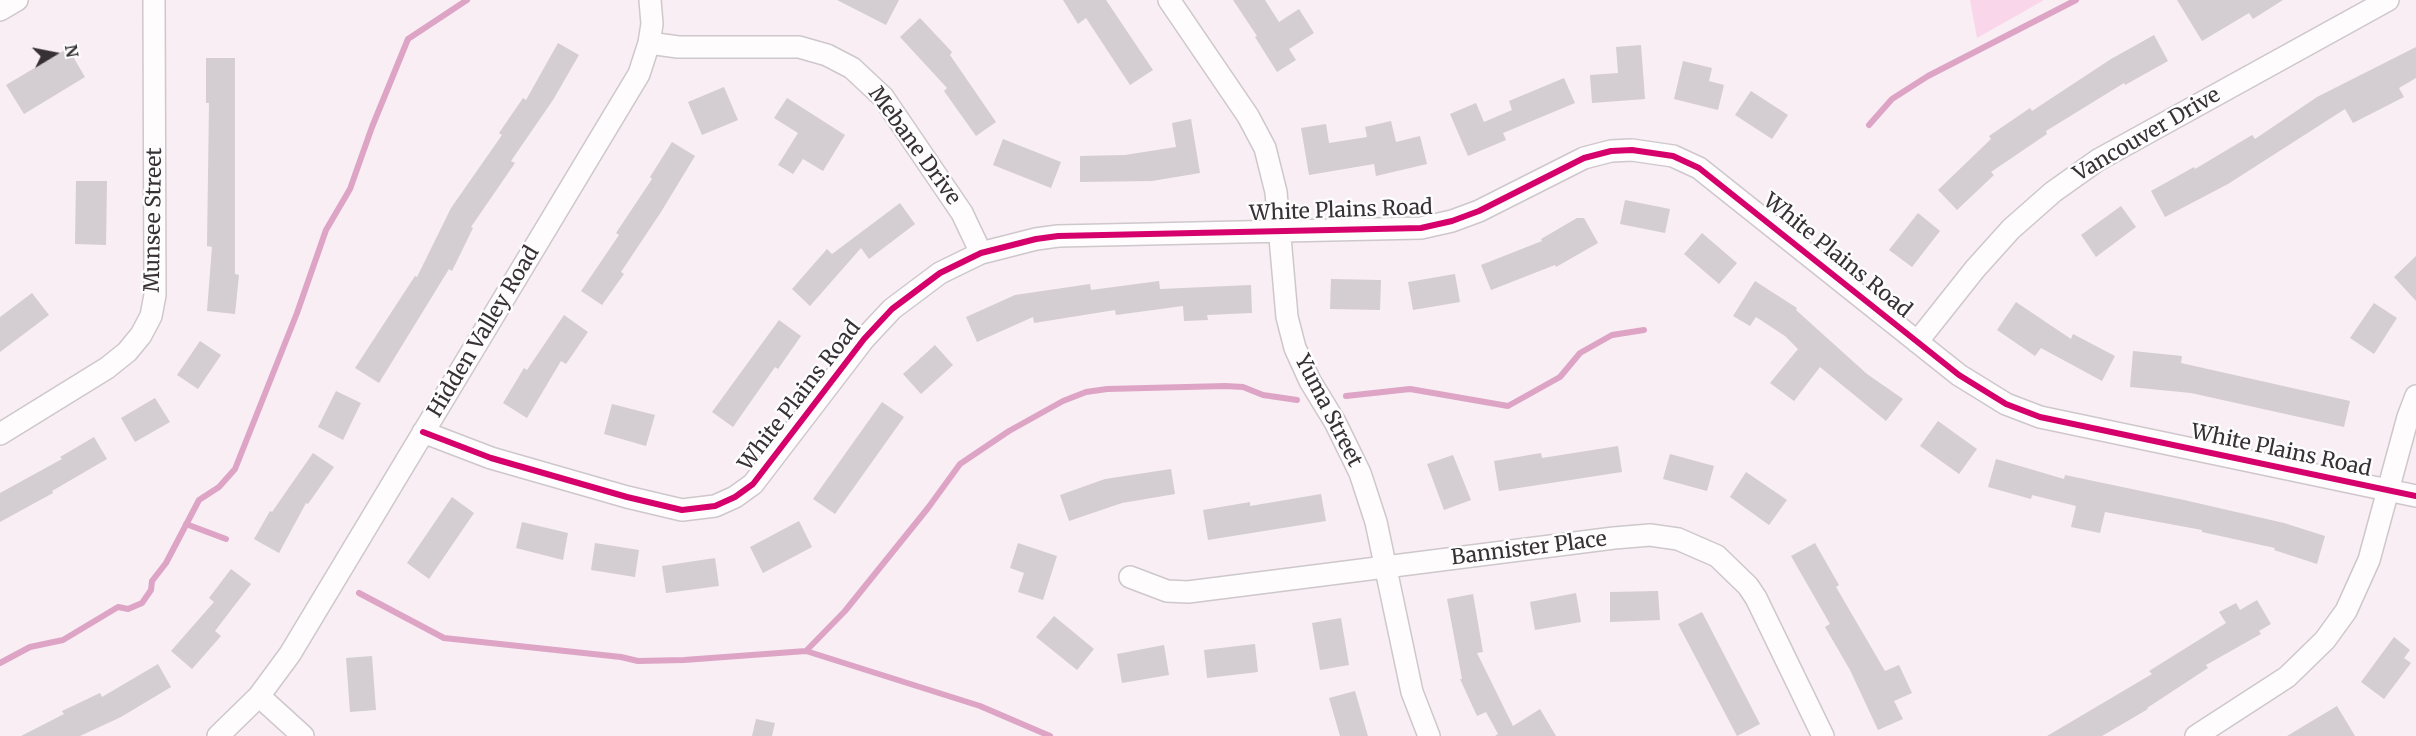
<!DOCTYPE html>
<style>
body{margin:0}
#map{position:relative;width:2416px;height:736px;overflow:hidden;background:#f8eef3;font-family:Merriweather,serif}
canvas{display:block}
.north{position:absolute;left:24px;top:24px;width:60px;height:60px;-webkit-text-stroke:4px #fdfdfd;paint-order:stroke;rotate:80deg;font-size:16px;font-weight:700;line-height:24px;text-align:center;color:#373034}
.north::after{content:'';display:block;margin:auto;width:21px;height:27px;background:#373034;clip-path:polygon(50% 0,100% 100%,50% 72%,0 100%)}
</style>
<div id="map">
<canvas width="2416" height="736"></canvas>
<div class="north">N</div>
</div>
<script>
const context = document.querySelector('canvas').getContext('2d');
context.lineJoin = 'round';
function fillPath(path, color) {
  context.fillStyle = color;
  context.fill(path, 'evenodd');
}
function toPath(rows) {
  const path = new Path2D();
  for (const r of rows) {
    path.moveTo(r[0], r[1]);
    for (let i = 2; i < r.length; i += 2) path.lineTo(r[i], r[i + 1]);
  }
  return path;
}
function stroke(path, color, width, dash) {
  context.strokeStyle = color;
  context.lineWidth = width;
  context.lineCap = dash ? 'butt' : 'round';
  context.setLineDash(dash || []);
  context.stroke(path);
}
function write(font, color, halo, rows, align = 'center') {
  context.font = font + ' Merriweather,serif';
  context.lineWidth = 5;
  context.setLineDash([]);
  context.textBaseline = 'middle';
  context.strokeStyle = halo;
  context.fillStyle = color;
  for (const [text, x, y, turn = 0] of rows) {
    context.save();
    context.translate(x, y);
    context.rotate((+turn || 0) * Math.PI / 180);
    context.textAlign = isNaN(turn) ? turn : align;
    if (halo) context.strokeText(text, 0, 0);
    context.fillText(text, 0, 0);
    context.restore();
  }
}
fillPath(toPath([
 [1970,0,2044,0,1977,38]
]), '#fad6eb');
stroke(toPath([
 [1869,125,1892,99,1928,76,2076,0],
 [1346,396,1410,389,1508,406,1560,377,1580,353,1612,335,1644,330],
 [186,524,226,539],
 [359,593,444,638,621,657,638,661,684,660,806,651,980,706,1050,736],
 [806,651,845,611,928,508,960,464,1009,431,1063,401,1086,392,1107,389,1225,386,1243,387,1263,395,1297,400],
 [0,663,30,647,63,640,118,607,128,609,142,603,151,590,152,581,166,563,199,500,219,487,235,469,297,313,326,230,350,189,372,127,408,39,467,0]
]), '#dda4c6', 6);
fillPath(toPath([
 [837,0,899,0,886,25],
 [1063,0,1106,0,1153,70,1130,85,1086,18,1078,24],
 [1233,0,1265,0,1279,22,1299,9,1314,33,1289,49,1296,60,1277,72,1255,37,1257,36],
 [2177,0,2283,0,2253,19,2249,13,2202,41],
 [920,18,952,52,950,55,996,122,976,136,944,91,947,88,900,37],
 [2154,35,2168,61,2125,85,2124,83,2046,131,2047,134,1991,172,1994,175,1957,210,1938,190,1991,139,1989,136,2030,108,2032,111,2111,59],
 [558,43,579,55,553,100,511,161,515,163,471,227,473,228,452,271,449,269,379,383,355,368,415,276,417,277,451,208,502,135,499,133,523,98,526,100],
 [1641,45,1645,99,1592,103,1590,75,1618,73,1616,47],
 [2416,47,2416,78,2399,88,2404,97,2353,123,2345,109,2228,184,2165,217,2151,191,2194,167,2195,169,2252,135,2255,139,2317,97],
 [68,48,85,77,24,114,6,85],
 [206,58,235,58,235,274,239,275,235,314,207,311,212,247,207,246,209,103,206,103],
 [1683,61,1712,68,1709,81,1724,85,1718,110,1674,99],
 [1564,78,1575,103,1503,133,1506,140,1468,156,1450,114,1476,103,1484,122,1512,110,1509,101],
 [724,87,738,120,702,135,688,102],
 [1751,91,1788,115,1772,139,1735,115],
 [787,98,845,135,823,171,803,159,793,174,778,165,798,133,774,118],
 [1191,119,1200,173,1152,181,1080,182,1080,156,1125,155,1176,147,1172,123],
 [1391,121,1396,142,1420,136,1427,164,1376,176,1374,164,1309,175,1301,128,1326,124,1329,143,1367,137,1365,127],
 [1003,139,1061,162,1051,188,993,165],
 [672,142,695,156,661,212,621,272,624,274,602,305,581,291,619,235,616,233,652,179,650,177],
 [76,181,107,181,106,245,75,244],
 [1625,200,1670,209,1665,233,1620,224],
 [900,203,915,224,869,259,861,248,810,306,792,289,827,249,832,254],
 [2121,206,2136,227,2096,257,2081,235],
 [1918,213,1940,231,1912,267,1889,250],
 [1577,218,1584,218,1598,243,1556,267,1555,265,1491,290,1481,265,1542,241,1541,239],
 [1702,233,1737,263,1719,284,1684,254],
 [2416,256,2416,301,2394,277],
 [1455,274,1460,302,1413,310,1408,282],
 [1331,279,1381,280,1380,310,1330,309],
 [1159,281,1160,289,1251,285,1252,313,1207,315,1208,320,1184,321,1183,306,1116,315,1115,310,1034,323,1033,317,977,342,966,317,1015,295,1090,284,1091,290],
 [1755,281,1797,308,1796,310,1867,374,1903,399,1886,421,1820,367,1794,401,1770,383,1798,349,1785,336,1756,317,1750,326,1733,316],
 [32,293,49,315,0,352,0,317],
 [2016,302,2071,339,2073,334,2115,356,2102,381,2041,348,2035,356,1997,330],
 [2374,303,2397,318,2374,354,2350,338],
 [564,315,588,332,566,364,561,361,527,418,503,403,524,368,527,370],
 [779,320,801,336,778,369,775,367,733,427,712,412],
 [200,341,221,355,198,389,177,375],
 [935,345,953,365,921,394,903,374],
 [2133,351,2182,356,2181,363,2350,401,2344,427,2191,393,2130,387],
 [336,391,361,403,343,440,318,427],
 [155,398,170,422,135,442,121,418],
 [882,402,904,417,835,514,813,499],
 [612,404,655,415,646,446,604,434],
 [1938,421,1977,449,1959,474,1920,446],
 [94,437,107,459,52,491,53,493,0,522,0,493,62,459,60,457],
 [1618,446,1622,472,1499,491,1494,461,1541,453,1542,458],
 [313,453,334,467,308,504,306,503,279,553,254,539,270,511,272,512],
 [1670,454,1714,466,1707,491,1663,479],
 [1453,455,1471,500,1444,510,1427,464],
 [1996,459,2064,479,2065,475,2184,500,2284,523,2325,536,2317,564,2274,550,2275,548,2202,532,2202,530,2105,512,2100,533,2071,527,2076,506,2032,495,2031,499,1988,487],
 [1171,469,1175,494,1122,503,1069,521,1060,495,1105,479],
 [1746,472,1787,500,1769,525,1730,497],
 [1321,494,1326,521,1208,540,1203,510,1250,502,1250,506],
 [452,497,474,513,429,579,407,563],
 [799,521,812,547,763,573,750,547],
 [522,522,568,533,563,560,516,548],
 [595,543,639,550,635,577,591,570],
 [1018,543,1057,556,1043,600,1018,592,1024,573,1010,568],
 [1815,543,1839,585,1836,587,1885,671,1899,665,1912,693,1894,701,1903,719,1878,730,1850,670,1825,627,1830,624,1791,556],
 [715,558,719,586,666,593,662,566],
 [231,569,251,584,215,631,221,636,192,669,171,651,214,602,209,598],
 [1658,591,1660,620,1610,622,1610,592],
 [1576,593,1581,622,1535,630,1530,602],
 [1473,594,1483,652,1477,653,1513,726,1540,709,1556,736,1495,736,1498,734,1486,712,1477,716,1460,679,1462,679,1447,599],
 [2257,600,2271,624,2259,631,2261,634,2206,665,2208,668,2147,708,2148,709,2102,736,2047,736,2152,674,2149,671,2226,623,2219,612,2236,603,2240,610],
 [1702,612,1760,724,1737,736,1678,624],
 [1054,616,1094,649,1077,670,1036,637],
 [1341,618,1349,665,1320,670,1312,623],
 [2394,637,2410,650,2404,658,2411,663,2384,699,2361,682],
 [1255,644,1258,672,1207,678,1204,650],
 [1164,645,1169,675,1122,683,1117,654],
 [372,656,376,710,350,712,346,658],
 [158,664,171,687,121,717,80,736,21,736,64,714,62,711,100,693,102,697],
 [1355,691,1368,736,1340,736,1329,698],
 [2337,706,2355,736,2287,736],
 [756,719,775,723,772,736,752,736]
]), '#d4cdd1');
const minor = toPath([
 [1169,0,1248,116,1265,148,1276,192,1287,317,1295,348,1310,381,1335,422,1360,473,1376,522,1412,692,1429,736],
 [0,10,17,0],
 [649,43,678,47,799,47,827,55,852,68,883,97,962,213,981,253],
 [1917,342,1975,269,2011,229,2053,192,2098,160,2388,0],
 [423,432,491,458,627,497,682,510,715,506,735,497,753,484,864,339,892,309,940,273,981,253,1036,239,1058,236,1421,228,1452,221,1479,211,1584,158,1611,151,1632,150,1673,156,1699,168,1959,375,2006,404,2040,417,2416,496],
 [0,434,107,368,127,352,141,335,151,316,155,295,154,0],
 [1130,577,1167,591,1188,592,1614,538,1650,535,1678,539,1717,556,1748,586,1756,598,1823,736],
 [259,696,303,736],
 [218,736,259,696,290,654,639,74,649,43,652,24,650,0],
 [2196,736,2287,677,2325,640,2346,611,2369,560,2408,417,2416,396]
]);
stroke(minor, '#cec7cb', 24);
stroke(minor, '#fefcfd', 21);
stroke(toPath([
 [423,432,491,458,627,497,682,510,715,506,735,497,753,484,864,339,892,309,940,273,981,253,1036,239,1058,236,1421,228,1452,221,1479,211,1584,158,1611,151,1632,150,1673,156,1699,168,1959,375,2006,404,2040,417,2416,496]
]), '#d6006c', 6);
write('21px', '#373034', '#fdfdfd', [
 ["Vancouver Drive",2147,135,-30],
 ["Mebane Drive",914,146,54],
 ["White Plains Road",1341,211,-2],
 ["Munsee Street",154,220,-89],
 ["White Plains Road",1837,256,39],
 ["Hidden Valley Road",484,332,-59],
 ["White Plains Road",800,396,-52],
 ["Yuma Street",1328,411,63],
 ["White Plains Road",2281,451,12],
 ["Bannister Place",1529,549,-7]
]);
</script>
